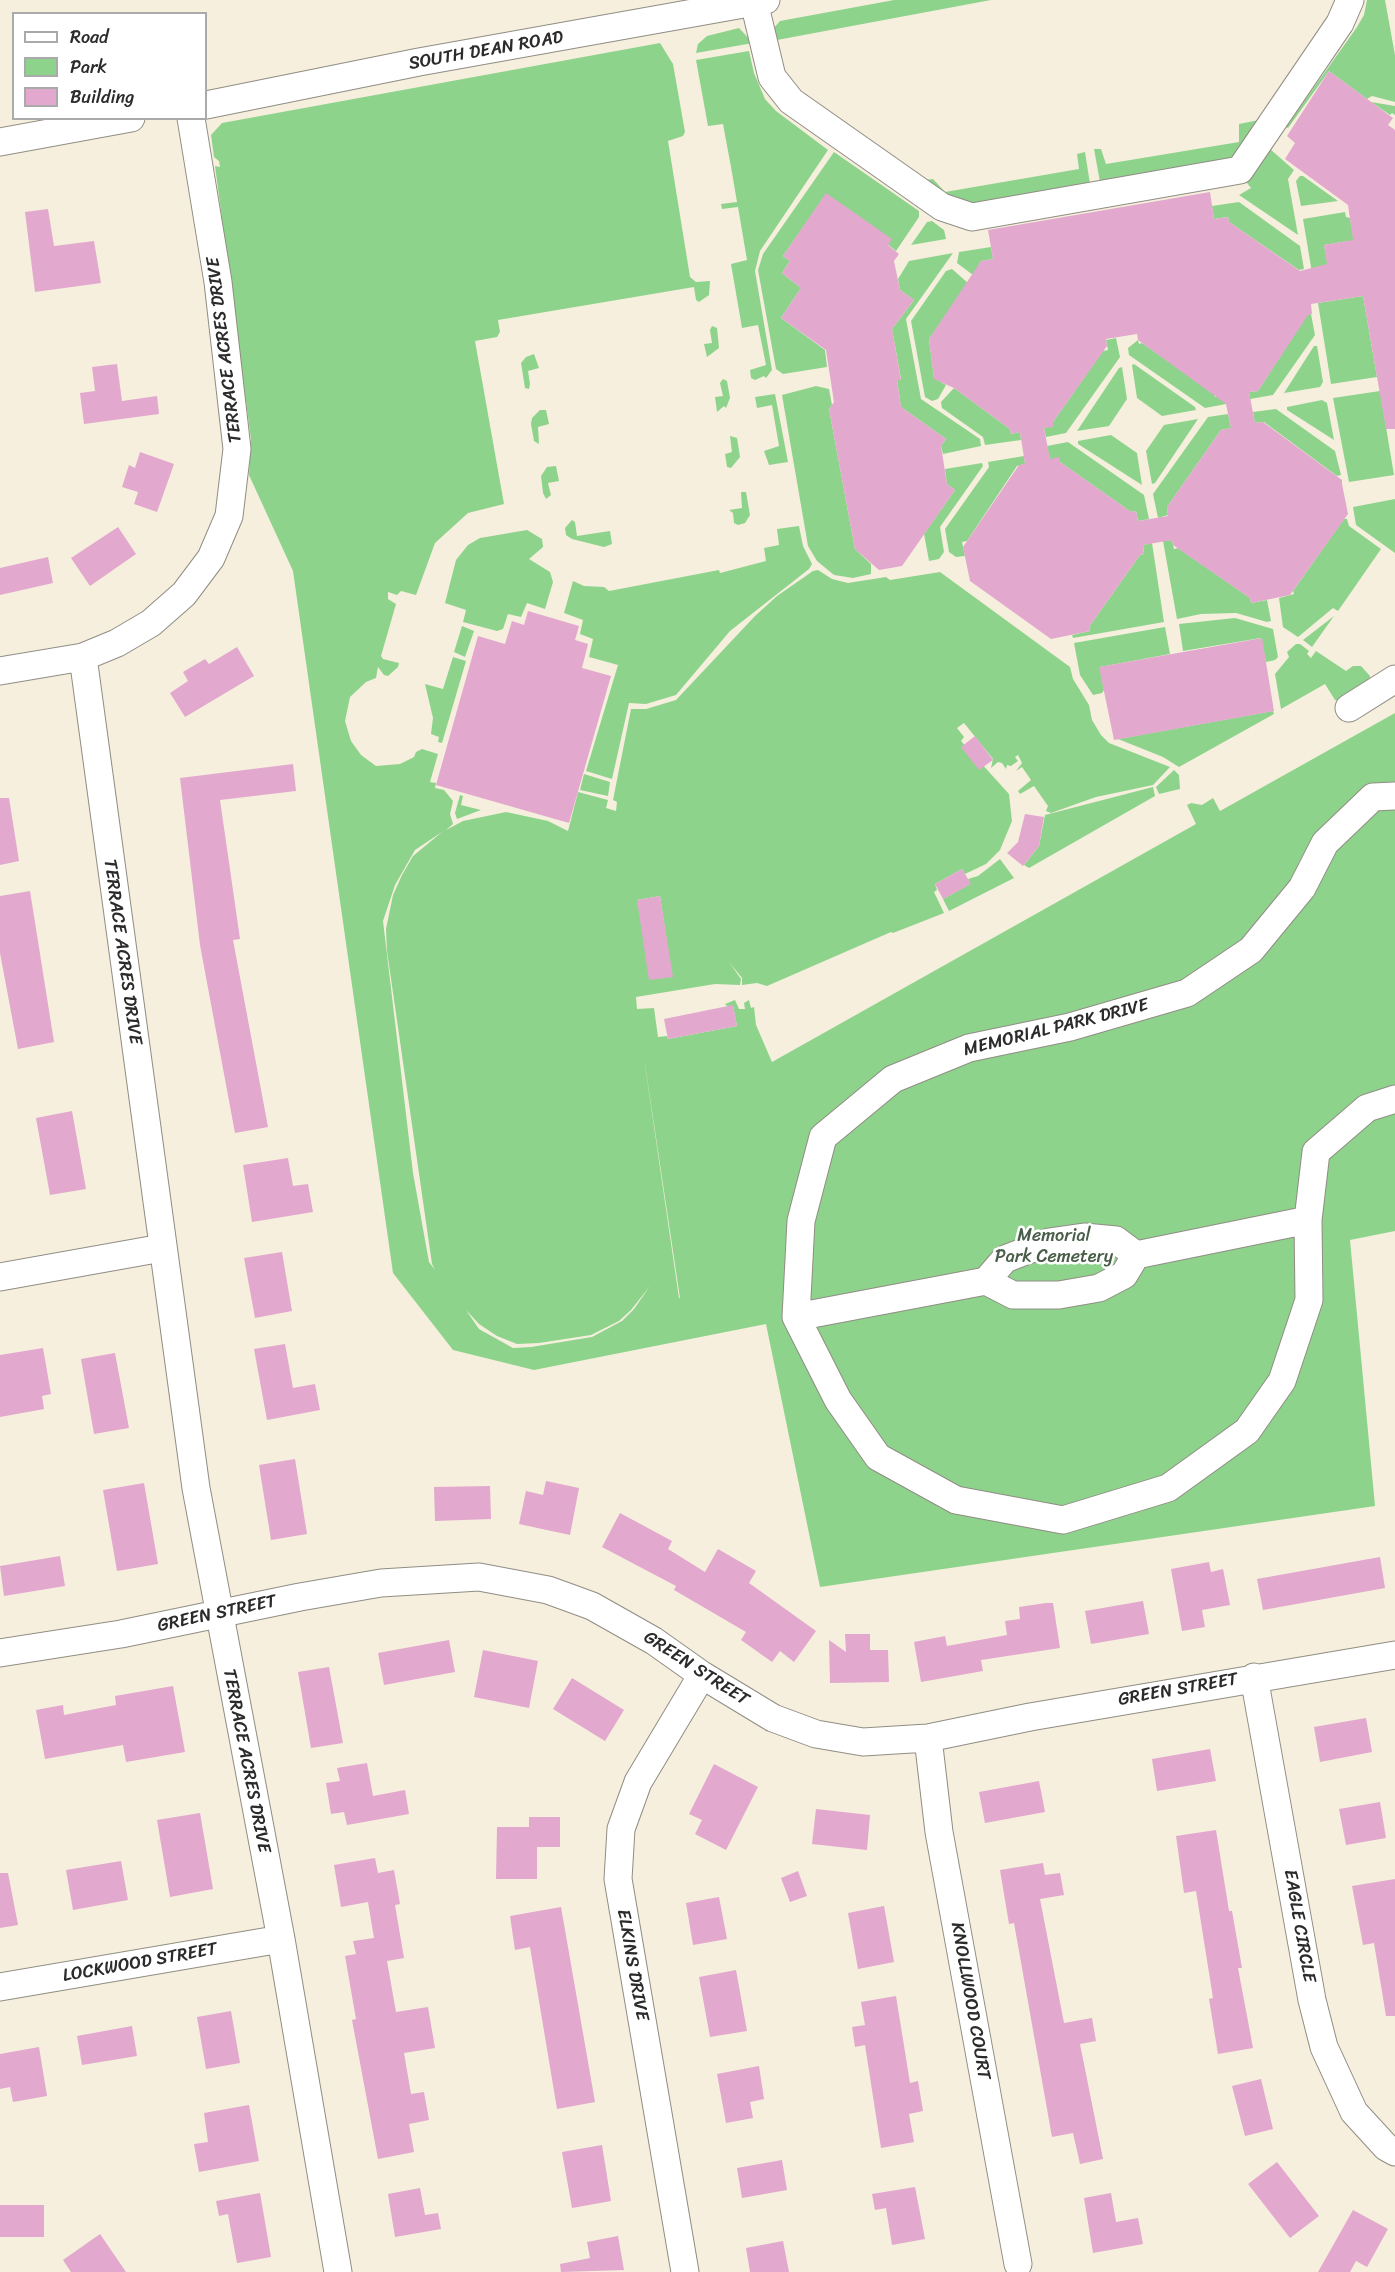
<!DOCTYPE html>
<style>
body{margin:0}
#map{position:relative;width:1395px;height:2272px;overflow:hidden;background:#f6efdd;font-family:Sriracha,sans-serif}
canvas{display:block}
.legend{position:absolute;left:12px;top:12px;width:195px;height:108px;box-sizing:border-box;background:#fff;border:2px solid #aaa;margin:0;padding:8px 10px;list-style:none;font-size:18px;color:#2b2b2b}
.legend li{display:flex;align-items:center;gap:12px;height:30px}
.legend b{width:30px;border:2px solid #aaa}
</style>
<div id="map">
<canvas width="1395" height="2272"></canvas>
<ul class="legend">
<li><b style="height:8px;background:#fff"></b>Road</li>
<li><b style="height:16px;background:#8ed38c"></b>Park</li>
<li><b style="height:16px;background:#e2a8ce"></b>Building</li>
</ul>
</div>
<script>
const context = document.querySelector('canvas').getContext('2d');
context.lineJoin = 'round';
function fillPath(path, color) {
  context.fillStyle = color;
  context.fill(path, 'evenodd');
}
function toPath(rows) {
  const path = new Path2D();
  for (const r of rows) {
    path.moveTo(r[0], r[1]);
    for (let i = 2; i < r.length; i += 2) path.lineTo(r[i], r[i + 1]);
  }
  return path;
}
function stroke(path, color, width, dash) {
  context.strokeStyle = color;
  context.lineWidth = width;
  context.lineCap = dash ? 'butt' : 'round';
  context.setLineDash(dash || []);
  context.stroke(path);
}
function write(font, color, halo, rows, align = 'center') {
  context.font = font + ' Sriracha,sans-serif';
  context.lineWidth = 5;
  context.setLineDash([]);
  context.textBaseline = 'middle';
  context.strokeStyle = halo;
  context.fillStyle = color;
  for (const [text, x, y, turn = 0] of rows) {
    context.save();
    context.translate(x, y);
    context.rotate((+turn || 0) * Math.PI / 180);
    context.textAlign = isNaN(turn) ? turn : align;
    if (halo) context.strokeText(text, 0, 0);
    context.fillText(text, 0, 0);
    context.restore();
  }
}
fillPath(toPath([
 [894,0,991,0,777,40,773,29,780,21],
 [1367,0,1385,0,1395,55,1395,102,1372,96,1367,99,1329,71,1288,128,1286,127,1357,27,1364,15],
 [739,28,753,43,696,53,698,44,707,36],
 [660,43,673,64,685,132,683,136,668,141,690,277,696,282,710,281,709,295,699,302,696,300,694,287,498,320,500,332,497,337,475,341,504,504,468,513,435,543,416,595,401,591,397,595,388,592,388,599,396,604,381,656,383,659,399,663,398,667,388,676,384,675,378,667,376,678,366,682,350,697,345,721,351,741,361,755,376,766,400,764,414,757,416,752,422,749,438,754,430,782,436,783,435,788,444,790,453,801,450,814,453,824,446,830,463,821,506,812,548,821,568,831,578,792,608,800,606,808,616,811,617,802,613,800,631,709,646,709,676,700,755,616,777,596,813,571,818,570,832,579,848,583,886,577,890,580,940,572,1070,667,1073,679,1089,705,1092,720,1101,735,1109,743,1170,767,1153,785,1096,797,1051,813,1046,811,1048,806,1034,786,1020,794,1018,791,1031,780,1022,767,1016,771,1022,763,1018,755,1015,757,1018,761,1011,766,1007,765,1006,769,1002,763,998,762,991,768,993,759,964,723,957,728,964,737,961,741,1009,794,1012,821,1000,850,986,864,965,874,962,869,935,884,937,890,934,892,944,913,893,933,891,932,767,986,757,983,742,985,742,978,729,962,741,979,740,985,715,984,636,997,637,1009,654,1008,658,1037,667,1036,668,1039,737,1026,733,1006,727,1006,725,1004,735,1000,739,1009,745,1009,744,1003,749,1000,751,1008,754,1007,756,1025,772,1062,1196,824,1187,805,1191,803,1202,805,1213,798,1220,811,1395,713,1395,1231,1350,1240,1375,1506,820,1587,766,1324,534,1370,453,1350,393,1273,293,571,249,475,251,439,215,166,220,167,219,161,214,157,211,135,222,123],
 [442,832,413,856,402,875,393,895,386,929,387,951,432,1264,435,1270,429,1262,413,1173,383,921,395,885,415,850],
 [660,896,672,976,637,900],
 [645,1064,680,1298,679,1298,645,1065],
 [650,1286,634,1309,622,1321,592,1337,531,1347,513,1348,479,1329,466,1310,479,1324,497,1336,517,1344,539,1343,591,1335,619,1321,631,1310],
 [749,51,754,73,765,99,776,111,828,150,760,251,755,271,772,370,766,378,764,376,755,380,751,378,750,370,766,365,758,325,742,328,731,264,747,260,738,207,722,209,721,204,737,202,731,167,723,124,708,126,696,60],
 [1371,102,1395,106,1395,115,1392,113,1390,115],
 [1259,120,1235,156,1229,160,1100,182,1094,149,1101,149,1106,164,1239,142,1239,124],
 [1270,149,1294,170,1288,179,1298,235,1239,195,1251,188,1247,183],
 [834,152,919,211,919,217,896,251,826,194,783,256,790,261,782,273,801,288,781,318,825,350,827,367,783,374,776,369,758,270,763,254],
 [1085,152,1090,184,959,207,924,180,933,179,945,192,1079,169,1077,154],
 [1300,176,1303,176,1338,201,1301,206,1296,181],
 [1239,202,1300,246,1304,269,1299,270,1229,222,1228,217,1214,219,1212,206],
 [1345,212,1346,217,1350,218,1359,272,1348,241,1324,245,1330,276,1313,279,1303,219],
 [932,221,944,230,946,239,911,245,927,222],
 [991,247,993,259,981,261,973,275,957,263,959,252],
 [953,253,906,319,921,399,980,439,981,446,943,454,941,446,946,439,901,407,897,380,901,379,892,329,914,300,900,290,898,279,909,261],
 [952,269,968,283,929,339,934,378,946,385,938,399,932,401,925,397,911,321,946,271],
 [1363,296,1377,377,1331,384,1318,303],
 [1311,314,1315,335,1273,395,1250,399,1249,392,1258,391,1307,315],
 [712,326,717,328,719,348,707,357,704,344,712,343,710,330],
 [1116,338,1120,357,1066,433,1046,437,1044,428,1053,426,1053,422,1103,351,1108,350,1106,340],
 [1138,340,1139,344,1142,343,1214,393,1215,397,1225,396,1226,404,1205,408,1129,355,1128,348],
 [1314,346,1317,346,1323,382,1320,387,1284,393],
 [534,354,539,368,528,371,530,384,529,389,525,388,521,363,526,357],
 [1134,364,1195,407,1196,410,1162,416,1137,398,1132,365],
 [1122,367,1127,399,1109,426,1077,431,1119,368],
 [723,379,727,381,730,398,726,408,724,406,717,412,715,397,723,396,720,383],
 [816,386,829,389,832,405,829,409,855,549,871,564,871,574,853,578,834,575,817,561,808,546,782,395],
 [954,388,1010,429,1011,434,1020,432,1021,440,985,445,983,437,942,408,941,402],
 [1380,391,1394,475,1349,482,1333,398],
 [775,394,788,462,769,465,764,451,779,446,772,405,757,408,755,397],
 [1322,400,1327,403,1334,440,1287,410,1287,407],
 [1276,409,1335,451,1341,475,1337,476,1264,422,1255,423,1253,412],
 [540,410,546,410,549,424,538,427,539,444,534,441,531,424,532,418],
 [1228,414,1231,428,1221,430,1167,507,1168,515,1158,518,1153,494,1208,417],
 [1198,419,1155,483,1152,484,1146,451,1164,425],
 [1111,435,1137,453,1142,485,1078,444,1078,441],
 [730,436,737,438,740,457,731,468,727,467,725,454,732,452],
 [1068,442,1144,495,1149,519,1138,521,1136,511,1131,512,1060,462,1050,459,1047,446],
 [1024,456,1025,464,1017,466,967,541,962,542,965,556,956,557,949,552,945,529,989,467,988,462],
 [982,463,983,466,940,527,944,552,939,559,929,561,924,534,955,490,947,484,945,469],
 [556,466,559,481,548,483,551,495,546,499,543,493,541,476,547,467],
 [741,492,746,492,750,515,745,523,738,525,734,523,733,513,729,510,742,508],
 [1395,499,1395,553,1356,525,1353,507],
 [1344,519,1347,519,1349,526,1381,549,1338,611,1333,608,1298,637,1283,627,1279,598,1294,594,1293,591],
 [572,520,575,522,577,536,610,531,612,544,604,547,572,539,566,535,565,528],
 [799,526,803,546,812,564,809,569,730,631,676,695,646,704,629,703,612,779,586,771,618,665,589,657,593,639,580,634,583,620,564,613,573,581,584,586,604,587,609,591,719,570,720,573,766,561,764,548,779,545,777,529],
 [527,530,542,539,543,547,529,559,550,572,553,582,545,609,527,603,521,617,508,614,503,629,497,631,463,622,466,610,445,603,456,560,468,545,480,538],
 [1172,540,1174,549,1178,548,1250,598,1251,603,1267,600,1271,621,1267,622,1236,613,1201,614,1177,619,1163,541],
 [1152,543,1164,622,1073,638,1072,635,1090,631,1089,627,1140,555,1144,554,1143,545],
 [1334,616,1312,647,1303,640],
 [1235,618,1273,629,1278,657,1275,660,1266,662,1261,638,1183,651,1179,624],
 [462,626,474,631,465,657,454,652],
 [1165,627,1170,654,1100,667,1104,690,1102,693,1093,695,1080,675,1074,643],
 [1296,644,1300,644,1309,651,1307,654,1311,658,1316,651,1346,671,1353,666,1361,666,1370,676,1370,683,1339,701,1335,700,1325,684,1281,709,1275,674,1289,657,1287,652],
 [453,657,466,661,442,743,438,742,439,737,431,734,433,718,425,684,443,689],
 [1273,711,1274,714,1179,767,1163,757,1118,739],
 [1174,770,1179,775,1180,789,1159,794,1156,787],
 [584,774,610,782,608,796,580,790],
 [1153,787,1155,796,1029,868,1024,865,1039,846,1045,815],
 [460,795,463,796,461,805,481,810,457,819,455,813],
 [1000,859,1014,878,949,911,943,899,970,884,968,879,978,876]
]), '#8ed38c');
fillPath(toPath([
 [1329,71,1393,118,1388,125,1395,130,1395,429,1386,429,1363,296,1311,304,1312,314,1308,315,1258,391,1249,392,1255,423,1263,422,1342,480,1342,484,1348,514,1290,595,1251,603,1250,598,1173,545,1172,540,1143,545,1144,554,1140,555,1089,627,1090,631,1051,639,970,581,963,547,1019,465,1025,464,1020,432,1011,434,1010,429,954,388,934,379,929,339,981,261,993,259,988,230,1210,192,1214,219,1228,217,1229,222,1300,271,1327,264,1324,245,1353,240,1348,205,1285,159,1295,143,1287,136],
 [1137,334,1138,340,1226,404,1231,428,1221,430,1167,507,1168,516,1138,521,1136,511,1131,512,1060,462,1059,457,1050,459,1044,428,1053,427,1053,422,1107,346,1106,339],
 [826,193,892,239,888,245,899,254,894,261,900,290,914,300,892,329,901,380,897,380,901,407,946,439,941,446,947,484,955,490,902,566,879,570,855,549,829,409,834,402,826,350,781,318,801,288,782,273,790,261,783,256],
 [48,209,54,246,94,241,101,283,35,292,25,212],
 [117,364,122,401,157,396,159,414,84,424,80,393,95,391,92,367],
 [140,452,174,464,157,512,134,504,138,492,122,487,129,465,135,468],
 [118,527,136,554,90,586,71,558],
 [48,557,53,583,0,595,0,568],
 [528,611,579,626,575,640,588,644,582,668,611,676,569,823,436,785,478,636,505,644,512,621,524,625],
 [1262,638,1274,711,1114,740,1099,667],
 [237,647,254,676,185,717,170,693,188,681,183,672,205,659,209,664],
 [975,736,993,760,979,770,961,747],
 [293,764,296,791,220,800,240,939,233,940,268,1127,235,1133,200,945,180,778],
 [0,798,9,798,19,861,0,865],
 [1025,814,1044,817,1039,846,1023,866,1007,853,1018,842],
 [962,869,971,884,943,899,935,884],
 [30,891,54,1042,18,1049,0,953,0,896],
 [660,896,673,977,649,980,637,900],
 [733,1005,737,1026,668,1039,664,1019],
 [72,1111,86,1189,50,1195,36,1118],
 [288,1158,293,1186,308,1184,313,1212,252,1222,243,1165],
 [282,1252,292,1311,255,1318,244,1258],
 [285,1344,293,1388,315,1384,320,1410,267,1420,254,1349],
 [43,1348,51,1394,42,1396,44,1409,0,1417,0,1355],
 [115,1353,129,1428,94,1434,81,1359],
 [295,1459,307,1534,271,1540,259,1465],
 [546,1481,579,1488,570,1535,519,1524,526,1491,543,1495],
 [144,1483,158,1564,117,1571,103,1490],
 [490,1486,491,1519,435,1521,434,1487],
 [620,1513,672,1541,668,1549,705,1572,718,1549,756,1571,749,1583,816,1631,794,1662,780,1651,772,1662,741,1640,746,1632,674,1590,676,1586,602,1547],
 [60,1556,65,1586,4,1596,0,1566],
 [1380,1557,1385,1588,1263,1610,1257,1579],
 [1209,1562,1211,1572,1223,1569,1230,1605,1202,1610,1205,1627,1182,1631,1171,1569],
 [1143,1601,1149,1634,1091,1644,1085,1611],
 [1046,1603,1053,1603,1060,1648,981,1660,983,1671,921,1682,914,1642,945,1636,947,1646,1007,1635,1005,1621,1020,1619,1019,1607],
 [845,1634,870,1634,870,1650,888,1650,889,1682,830,1683,829,1640,846,1652],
 [449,1640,455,1672,384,1685,378,1653],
 [483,1650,538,1661,529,1708,474,1697],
 [329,1667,343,1743,311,1748,298,1672],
 [572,1678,624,1710,605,1741,553,1709],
 [173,1686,185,1752,126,1762,123,1745,45,1759,36,1710,63,1705,64,1715,116,1705,115,1696],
 [1366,1718,1372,1752,1320,1762,1314,1727],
 [1210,1749,1216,1781,1157,1791,1152,1759],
 [367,1763,373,1796,405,1790,409,1814,347,1825,344,1812,331,1814,326,1783,340,1781,337,1768],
 [714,1764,758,1787,726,1850,695,1834,702,1820,689,1814],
 [1039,1781,1045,1812,985,1823,979,1792],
 [1380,1802,1386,1838,1346,1845,1339,1809],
 [816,1809,870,1815,867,1850,812,1844],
 [200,1813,213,1889,170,1897,157,1820],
 [529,1817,560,1817,560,1847,537,1847,537,1879,496,1879,497,1827,529,1827],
 [1216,1830,1229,1911,1232,1911,1242,1968,1238,1968,1253,2048,1218,2054,1209,1999,1213,1998,1196,1891,1184,1893,1176,1836],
 [375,1858,378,1873,394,1870,400,1904,395,1905,404,1958,387,1961,396,2012,428,2007,435,2048,404,2053,411,2094,424,2092,429,2120,409,2124,414,2152,378,2159,352,2020,356,2019,345,1956,356,1954,353,1941,374,1938,368,1902,341,1907,334,1865],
 [121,1861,128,1900,73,1910,66,1870],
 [1043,1863,1045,1875,1060,1873,1064,1895,1040,1899,1064,2023,1092,2018,1096,2041,1080,2044,1103,2159,1080,2164,1073,2133,1052,2137,1014,1923,1009,1924,1000,1870],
 [798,1871,807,1896,790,1902,781,1878],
 [0,1873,8,1873,18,1925,0,1928],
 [1395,1879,1395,2016,1386,2016,1374,1943,1363,1945,1352,1886],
 [719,1897,727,1939,693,1945,686,1903],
 [884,1906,894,1962,858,1969,848,1913],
 [561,1907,595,2102,557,2109,530,1947,515,1950,510,1916],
 [736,1970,747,2031,710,2037,699,1977],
 [896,1996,910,2083,918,2081,923,2111,909,2114,914,2142,881,2148,865,2045,855,2047,852,2027,865,2025,861,2002],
 [231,2011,240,2063,206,2069,197,2017],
 [132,2026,137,2056,82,2065,77,2036],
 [39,2047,47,2096,13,2102,10,2087,0,2089,0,2054],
 [759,2066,764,2099,750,2102,753,2118,726,2123,717,2074],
 [1261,2079,1273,2129,1245,2136,1232,2086],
 [249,2105,259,2161,199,2172,194,2144,208,2142,204,2113],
 [602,2145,611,2201,572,2208,562,2152],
 [782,2160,787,2190,742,2198,737,2168],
 [1277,2162,1319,2216,1290,2238,1248,2184],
 [915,2187,925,2239,892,2245,886,2208,875,2210,872,2194],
 [420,2188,425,2215,438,2213,441,2229,395,2237,388,2194],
 [260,2193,271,2257,237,2263,228,2214,219,2216,216,2201],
 [1111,2193,1116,2222,1138,2218,1143,2244,1093,2253,1084,2198],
 [0,2205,44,2205,44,2237,0,2237],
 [1353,2210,1388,2229,1367,2267,1356,2261,1350,2272,1318,2272],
 [100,2234,126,2272,71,2272,63,2260],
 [618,2236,624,2270,561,2272,560,2264,590,2258,587,2242],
 [783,2241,789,2272,750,2272,746,2248]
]), '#e2a8ce');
const minor = toPath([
 [754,2,772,77,791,101,942,207,972,217,1240,170,1340,23,1350,0],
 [206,105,419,62,766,0],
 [0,142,131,118],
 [83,657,196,1488,281,1939,338,2272],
 [0,671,83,657,117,643,151,623,184,594,211,558,229,516,237,449,218,282,191,118],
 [1349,708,1395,679],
 [1395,796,1373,797,1325,843,1302,888,1251,950,1187,993,1070,1027,969,1048,893,1079,823,1137,801,1221,796,1317,838,1400,878,1457,956,1500,1063,1520,1168,1488,1247,1431,1282,1381,1309,1300,1308,1220,1316,1152,1367,1108,1395,1099],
 [0,1277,162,1248],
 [986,1281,1013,1295,1059,1295,1099,1288,1124,1275,1136,1255],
 [796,1317,986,1281,1005,1259,1049,1242,1084,1237,1116,1240,1136,1255,1308,1220],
 [0,1653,121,1634,300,1597,381,1583,479,1577,548,1590,592,1606,654,1641,702,1675,773,1718,816,1734,863,1742,928,1738,1030,1717,1395,1655],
 [1254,1677,1312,2000,1324,2047,1354,2112,1386,2147,1395,2152],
 [928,1738,939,1832,1018,2264],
 [0,1987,281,1939],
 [685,2272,618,1879,621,1829,638,1782,702,1675]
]);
stroke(minor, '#908d84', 29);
stroke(minor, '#fff', 27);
write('18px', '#2b2b2b', '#fff', [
 ["SOUTH DEAN ROAD",486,51,-10],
 ["TERRACE ACRES DRIVE",225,350,-97],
 ["TERRACE ACRES DRIVE",122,952,82],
 ["MEMORIAL PARK DRIVE",1056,1028,-14],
 ["GREEN STREET",217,1614,-12],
 ["GREEN STREET",696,1669,33],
 ["GREEN STREET",1178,1690,-10],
 ["TERRACE ACRES DRIVE",246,1761,79],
 ["EAGLE CIRCLE",1299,1926,80],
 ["LOCKWOOD STREET",140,1963,-10],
 ["ELKINS DRIVE",632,1965,80],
 ["KNOLLWOOD COURT",970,2001,80]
]);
write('18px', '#495d48', '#fff', [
 ["Memorial",1054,1236],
 ["Park Cemetery",1054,1257]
]);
</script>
